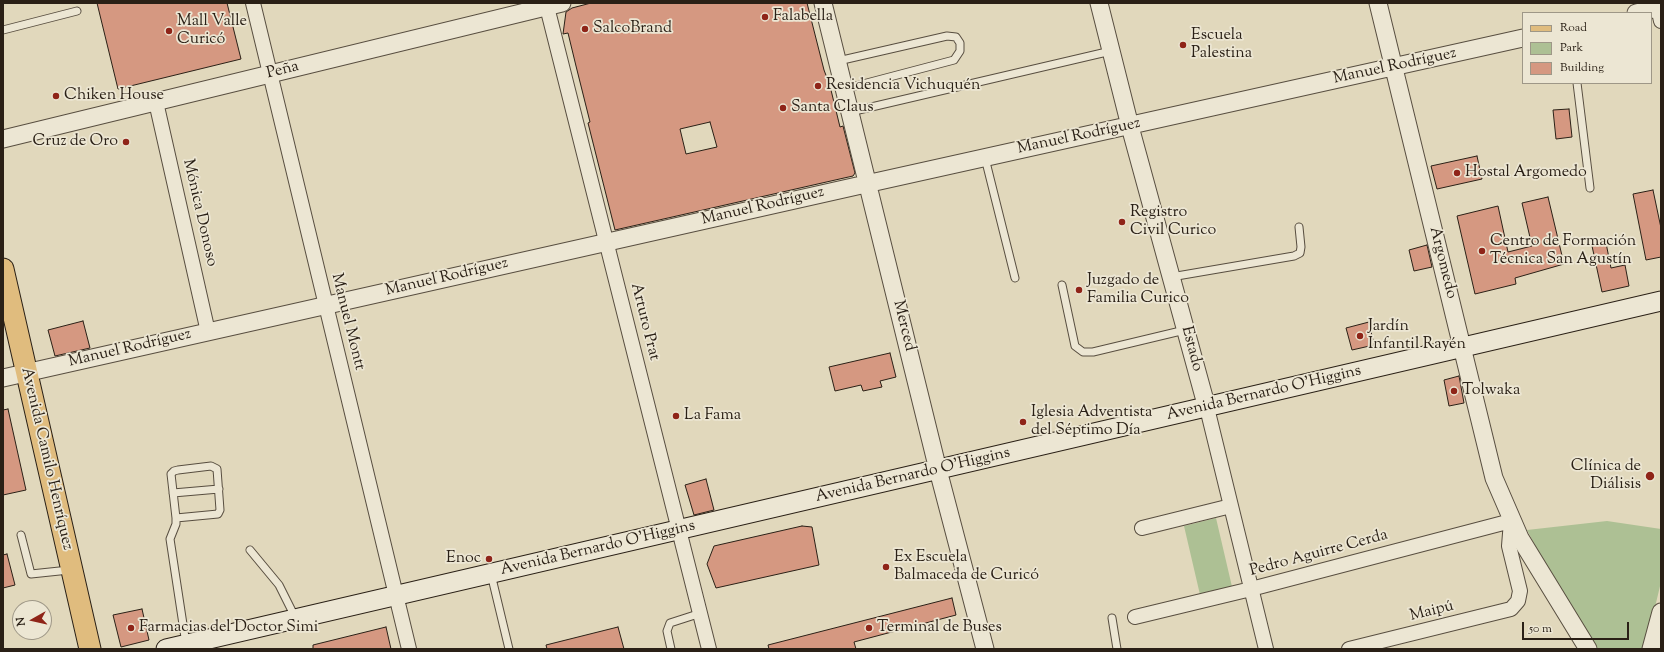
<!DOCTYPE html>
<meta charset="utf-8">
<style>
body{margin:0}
#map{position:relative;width:1664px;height:652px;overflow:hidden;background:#e1d8bc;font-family:"Sorts Mill Goudy",serif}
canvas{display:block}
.frame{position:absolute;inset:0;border:4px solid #2a2016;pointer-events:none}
.legend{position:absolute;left:1522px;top:12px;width:130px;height:72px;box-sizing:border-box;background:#ece6d3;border:1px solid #9e9787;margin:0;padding:5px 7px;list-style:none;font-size:12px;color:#2a2016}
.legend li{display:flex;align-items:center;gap:8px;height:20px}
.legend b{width:20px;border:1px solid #9e9787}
.north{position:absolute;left:12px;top:600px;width:40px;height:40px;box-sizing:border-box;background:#ece6d3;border:1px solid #9e9787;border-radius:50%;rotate:262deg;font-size:11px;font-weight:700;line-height:16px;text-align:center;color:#2a2016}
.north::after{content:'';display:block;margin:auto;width:14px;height:18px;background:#8f2418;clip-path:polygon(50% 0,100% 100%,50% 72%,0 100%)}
.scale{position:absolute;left:1522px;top:622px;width:107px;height:18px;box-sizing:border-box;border:2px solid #2a2016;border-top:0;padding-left:5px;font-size:12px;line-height:14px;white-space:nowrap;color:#2a2016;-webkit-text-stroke:3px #ece6d3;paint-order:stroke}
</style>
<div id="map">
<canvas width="1664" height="652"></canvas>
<div class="frame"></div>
<ul class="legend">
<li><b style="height:5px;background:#e0bc7e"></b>Road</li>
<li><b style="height:11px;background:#adc094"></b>Park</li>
<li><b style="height:11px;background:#d59881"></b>Building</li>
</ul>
<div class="north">N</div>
<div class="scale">50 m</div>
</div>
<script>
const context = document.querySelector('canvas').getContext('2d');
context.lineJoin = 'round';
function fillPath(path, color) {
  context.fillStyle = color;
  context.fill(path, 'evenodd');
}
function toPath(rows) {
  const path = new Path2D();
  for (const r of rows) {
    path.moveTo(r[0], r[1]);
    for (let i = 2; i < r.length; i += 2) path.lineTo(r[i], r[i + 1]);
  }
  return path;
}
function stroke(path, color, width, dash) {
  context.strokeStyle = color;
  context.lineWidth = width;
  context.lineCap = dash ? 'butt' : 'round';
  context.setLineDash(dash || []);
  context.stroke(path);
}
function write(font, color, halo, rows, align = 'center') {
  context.font = font + ' "Sorts Mill Goudy",serif';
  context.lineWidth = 3.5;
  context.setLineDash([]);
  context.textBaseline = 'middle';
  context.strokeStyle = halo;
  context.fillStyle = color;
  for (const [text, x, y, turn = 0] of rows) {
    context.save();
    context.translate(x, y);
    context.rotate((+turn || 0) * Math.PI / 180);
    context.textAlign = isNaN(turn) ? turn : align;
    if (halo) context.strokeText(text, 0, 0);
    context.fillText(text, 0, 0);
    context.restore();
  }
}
fillPath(toPath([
 [1216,518,1233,591,1201,599,1184,526],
 [1607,521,1661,529,1661,582,1645,649,1597,649,1546,566,1527,530]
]), '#adc094');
const building = toPath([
 [97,3,227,3,241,59,118,89,97,3],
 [591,3,807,3,824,70,830,86,840,127,843,126,855,173,853,176,844,178,615,230,588,123,590,122,576,66,568,33,563,34,566,12,572,8,591,3],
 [710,122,717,147,686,154,680,129,710,122],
 [1569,109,1572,137,1556,139,1553,110,1569,109],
 [1477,156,1482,179,1437,189,1431,166,1477,156],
 [1653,190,1661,228,1661,257,1646,260,1633,194,1653,190],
 [1548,197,1564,264,1515,278,1516,284,1475,294,1457,216,1498,206,1508,252,1532,246,1522,203,1548,197],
 [1606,243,1611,268,1625,265,1629,286,1602,292,1592,246,1606,243],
 [1427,245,1432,267,1414,271,1409,250,1427,245],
 [83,321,90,348,55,356,48,330,83,321],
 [1369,322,1374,345,1352,350,1346,328,1369,322],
 [890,353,896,377,880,381,882,387,863,391,861,385,835,391,829,367,890,353],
 [1459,376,1464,403,1449,406,1444,380,1459,376],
 [8,409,26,490,3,495,3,410,8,409],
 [706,479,714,510,694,515,685,485,706,479],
 [802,526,812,527,819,565,716,588,707,564,714,546,802,526],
 [7,554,15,585,3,588,3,555,7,554],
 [952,598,956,615,854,642,856,649,769,649,768,645,952,598],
 [142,609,149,640,121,647,113,615,142,609],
 [386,627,391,649,313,649,313,645,386,627],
 [618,627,624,649,547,649,546,645,618,627]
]);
fillPath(building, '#d59881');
stroke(building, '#2a2016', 1);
const service = toPath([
 [3,30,77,11],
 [838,61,947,36,956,37,960,43,960,51,954,60,844,89],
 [1577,83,1590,188],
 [850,112,1111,51],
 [985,158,1015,278],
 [1171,277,1294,256,1300,253,1301,247,1299,227],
 [1062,285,1075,346,1083,352,1093,352,1185,330],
 [173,493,219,489],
 [176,518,218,514,220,510,217,469,211,466,178,470,174,471,171,474,176,518,176,524,170,539,186,644],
 [21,535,31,574,69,570],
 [250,550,279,585,296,619],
 [491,574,509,649],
 [1112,618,1117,649],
 [671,649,667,631,670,623,701,613]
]);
const minor = toPath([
 [253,3,409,649],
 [546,3,709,649],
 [1657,3,1661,21],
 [156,102,208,332],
 [1207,408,1266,649],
 [1142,528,1231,506],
 [1135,617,1251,589,1511,521,1509,546,1520,591,1518,601,1511,609,1349,649]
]);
const tertiary = toPath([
 [823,3,938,470,985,649],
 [1099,3,1132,134,1207,408],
 [1378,3,1494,478,1520,538,1588,649],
 [1636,13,1661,7],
 [3,139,562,3],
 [3,378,857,186,1523,38],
 [1651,649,1661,612]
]);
const secondary = toPath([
 [166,649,1661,301]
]);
const primary = toPath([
 [3,269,90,649]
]);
stroke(service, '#584e40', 9);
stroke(minor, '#584e40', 16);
stroke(tertiary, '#584e40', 19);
stroke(secondary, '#2a2016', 21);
stroke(primary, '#2a2016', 23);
stroke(service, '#ece6d3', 7);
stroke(minor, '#ece6d3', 14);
stroke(tertiary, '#ece6d3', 17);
stroke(secondary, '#ece6d3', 19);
stroke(primary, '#e0bc7e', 21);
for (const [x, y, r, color] of [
 [765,17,4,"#8f2418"],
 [585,29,4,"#8f2418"],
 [169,31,4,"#8f2418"],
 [1183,45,4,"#8f2418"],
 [818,86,4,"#8f2418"],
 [56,96,4,"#8f2418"],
 [783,108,4,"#8f2418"],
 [126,142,4,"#8f2418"],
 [1457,173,4,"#8f2418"],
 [1122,222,4,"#8f2418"],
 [1482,251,4,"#8f2418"],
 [1079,290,4,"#8f2418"],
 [1360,336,4,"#8f2418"],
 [1454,391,4,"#8f2418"],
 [676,416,4,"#8f2418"],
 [1023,422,4,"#8f2418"],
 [1650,476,5,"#8f2418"],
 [489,559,4,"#8f2418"],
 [886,567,4,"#8f2418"],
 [131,628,4,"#8f2418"],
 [869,628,4,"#8f2418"]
]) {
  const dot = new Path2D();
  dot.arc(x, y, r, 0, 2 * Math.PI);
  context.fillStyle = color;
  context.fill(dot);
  stroke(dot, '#ece6d3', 1.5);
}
write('16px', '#2a2016', '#ece6d3', [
 ["Falabella",773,17],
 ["Mall Valle",177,22],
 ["Curicó",177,40],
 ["SalcoBrand",593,29],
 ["Escuela",1191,36],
 ["Palestina",1191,54],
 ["Residencia Vichuquén",826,86],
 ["Chiken House",64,96],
 ["Santa Claus",791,108],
 ["Cruz de Oro",118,142,"right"],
 ["Hostal Argomedo",1465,173],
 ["Registro",1130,213],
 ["Civil Curico",1130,231],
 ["Centro de Formación",1490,242],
 ["Técnica San Agustín",1490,260],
 ["Juzgado de",1087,281],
 ["Familia Curico",1087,299],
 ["Jardín",1368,327],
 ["Infantil Rayén",1368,345],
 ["Tolwaka",1462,391],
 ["Iglesia Adventista",1031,413],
 ["del Séptimo Día",1031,431],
 ["La Fama",684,416],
 ["Clínica de",1641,467,"right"],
 ["Diálisis",1641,485,"right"],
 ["Ex Escuela",894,558],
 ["Balmaceda de Curicó",894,576],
 ["Enoc",481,559,"right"],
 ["Farmacias del Doctor Simi",139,628],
 ["Terminal de Buses",877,628]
], 'left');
write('16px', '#2a2016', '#ece6d3', [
 ["Manuel Rodríguez",1395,67,-12],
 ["Peña",283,71,-14],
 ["Manuel Rodríguez",1079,137,-12],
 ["Manuel Rodríguez",763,207,-13],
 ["Mónica Donoso",199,213,77],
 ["Argomedo",1442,263,76],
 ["Manuel Rodríguez",447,278,-13],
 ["Manuel Montt",347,322,76],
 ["Arturo Prat",644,322,76],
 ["Merced",903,326,76],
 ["Manuel Rodríguez",130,349,-13],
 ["Estado",1191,349,75],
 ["Avenida Bernardo O'Higgins",1264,394,-13],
 ["Avenida Camilo Henríquez",46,459,77],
 ["Avenida Bernardo O'Higgins",913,476,-13],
 ["Avenida Bernardo O'Higgins",598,549,-13],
 ["Pedro Aguirre Cerda",1319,554,-15],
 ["Maipú",1432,612,-14]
]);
</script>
